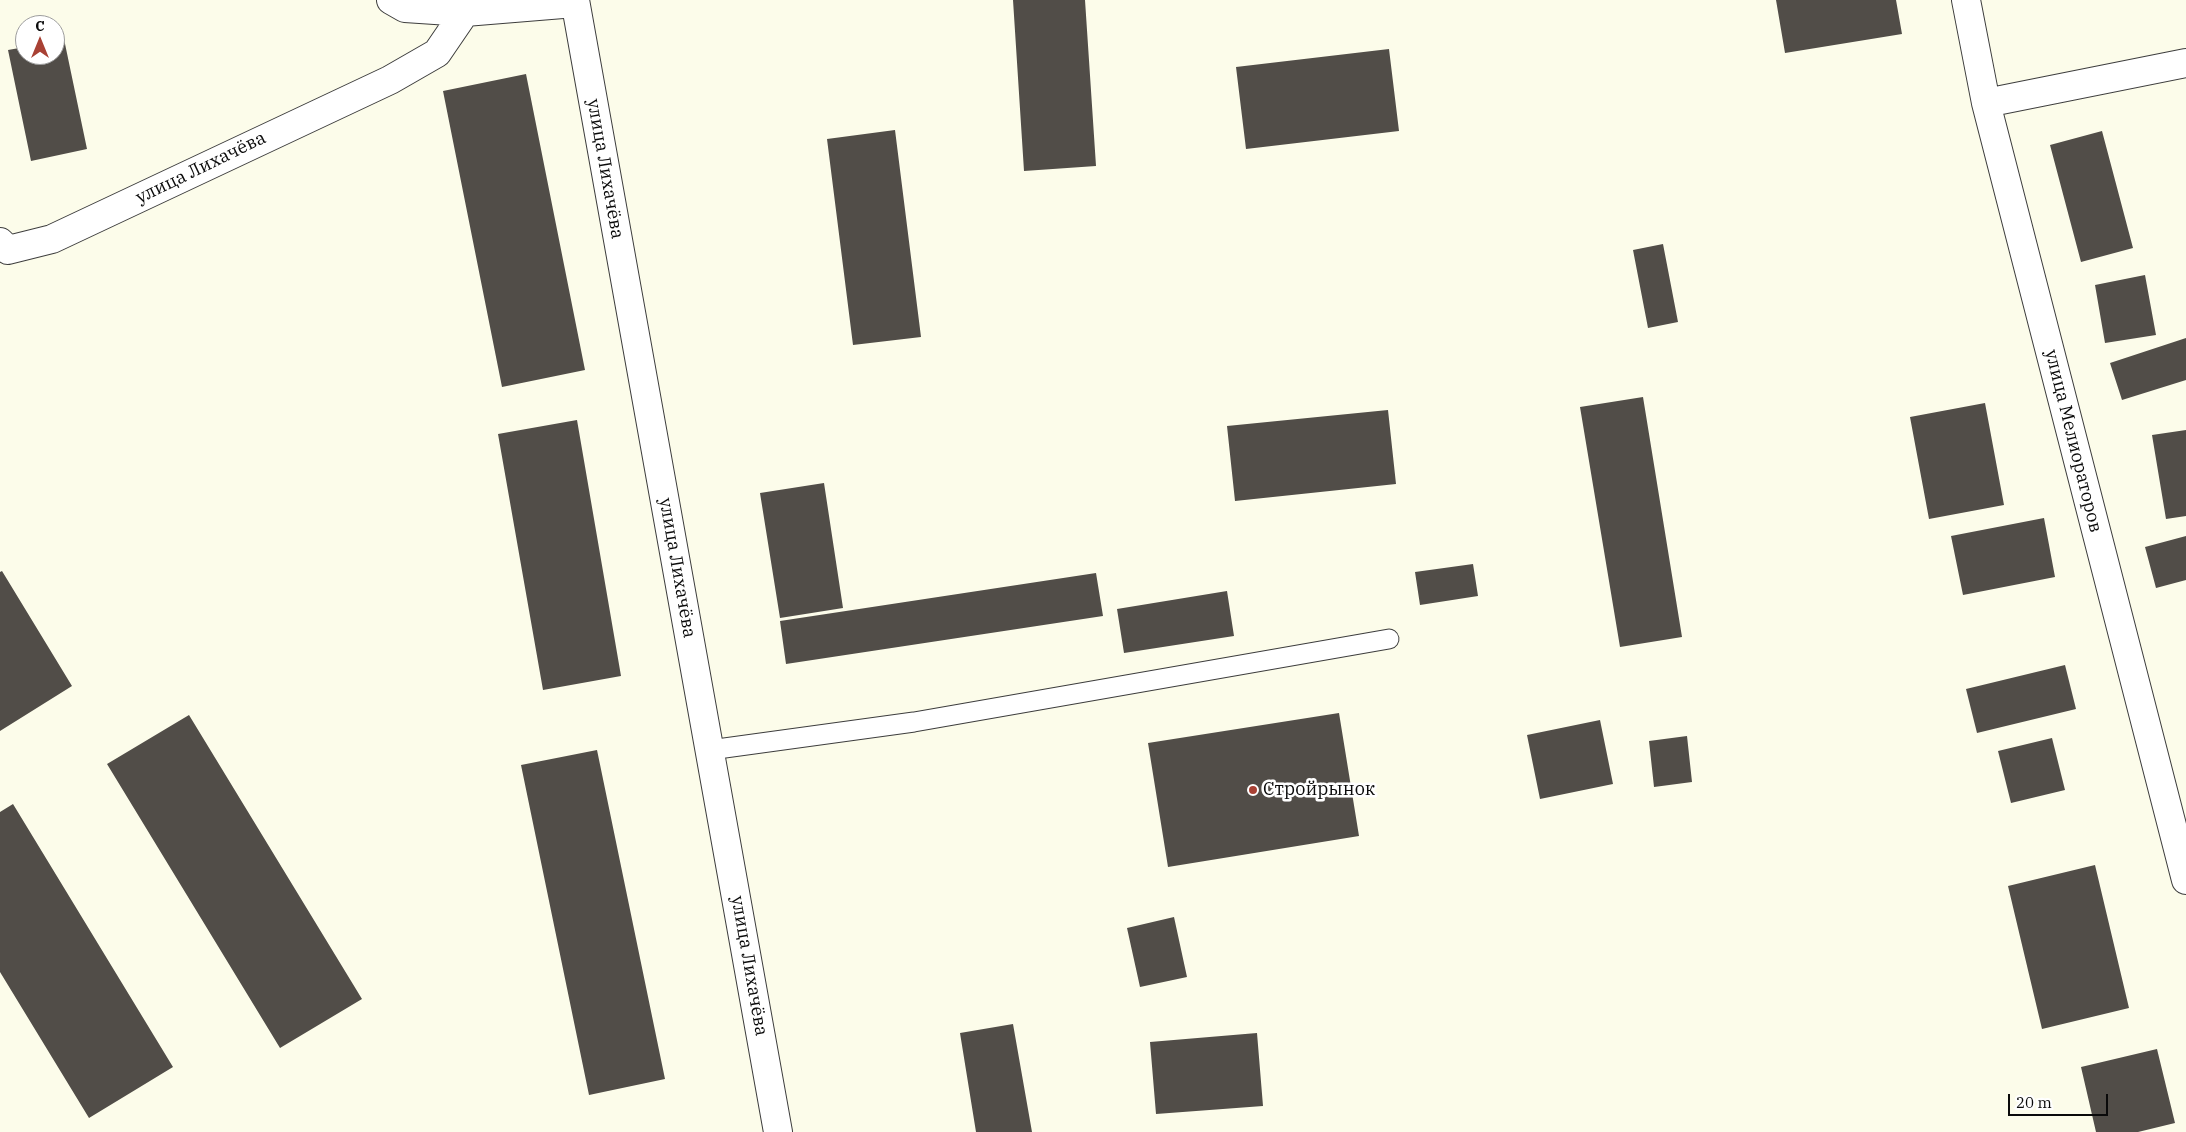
<!DOCTYPE html>
<meta charset="utf-8">
<style>
body{margin:0}
#map{position:relative;width:2186px;height:1132px;overflow:hidden;background:#fcfcea;font-family:"IBM Plex Serif",serif}
canvas{display:block}
.north{position:absolute;left:15px;top:15px;width:50px;height:50px;box-sizing:border-box;background:#fff;border:1px solid #9d9d9d;border-radius:50%;rotate:0deg;font-size:14px;font-weight:700;line-height:20px;text-align:center;color:#0a0a0a}
.north::after{content:'';display:block;margin:auto;width:18px;height:22px;background:#a84134;clip-path:polygon(50% 0,100% 100%,50% 72%,0 100%)}
.scale{position:absolute;left:2008px;top:1094px;width:100px;height:22px;box-sizing:border-box;border:2px solid #0a0a0a;border-top:0;padding-left:6px;font-size:15px;line-height:18px;white-space:nowrap;color:#0a0a0a;-webkit-text-stroke:4px #fff;paint-order:stroke}
</style>
<div id="map">
<canvas width="2186" height="1132"></canvas>
<div class="north">С</div>
<div class="scale">20 m</div>
</div>
<script>
const context = document.querySelector('canvas').getContext('2d');
context.lineJoin = 'round';
function fillPath(path, color) {
  context.fillStyle = color;
  context.fill(path, 'evenodd');
}
function toPath(rows) {
  const path = new Path2D();
  for (const r of rows) {
    path.moveTo(r[0], r[1]);
    for (let i = 2; i < r.length; i += 2) path.lineTo(r[i], r[i + 1]);
  }
  return path;
}
function stroke(path, color, width, dash) {
  context.strokeStyle = color;
  context.lineWidth = width;
  context.lineCap = dash ? 'butt' : 'round';
  context.setLineDash(dash || []);
  context.stroke(path);
}
function write(font, color, halo, rows, align = 'center') {
  context.font = font + ' "IBM Plex Serif",serif';
  context.lineWidth = 5;
  context.setLineDash([]);
  context.textBaseline = 'middle';
  context.strokeStyle = halo;
  context.fillStyle = color;
  for (const [text, x, y, turn = 0] of rows) {
    context.save();
    context.translate(x, y);
    context.rotate((+turn || 0) * Math.PI / 180);
    context.textAlign = isNaN(turn) ? turn : align;
    if (halo) context.strokeText(text, 0, 0);
    context.fillText(text, 0, 0);
    context.restore();
  }
}
fillPath(toPath([
 [1013,0,1085,0,1096,166,1024,171],
 [1776,0,1896,0,1902,34,1785,53],
 [64,39,87,149,31,161,8,50,25,47,25,55,55,55,55,41],
 [1389,49,1399,131,1246,149,1236,67],
 [526,74,585,370,502,387,443,91],
 [895,130,921,337,853,345,827,139],
 [2102,131,2133,248,2081,262,2050,145],
 [1663,244,1678,322,1648,328,1633,250],
 [2145,275,2156,335,2105,343,2095,285],
 [2186,338,2186,380,2122,400,2110,363],
 [1643,397,1682,637,1620,647,1580,407],
 [1985,403,2004,505,1929,519,1910,417],
 [1388,410,1396,484,1235,501,1227,426],
 [577,420,621,676,543,690,498,434],
 [2186,430,2186,516,2166,519,2152,435],
 [824,483,843,608,780,618,760,493],
 [2044,518,2055,577,1963,595,1951,536],
 [2186,536,2186,580,2156,588,2145,547],
 [1473,564,1478,596,1420,605,1415,572],
 [2,571,72,686,0,731,0,572],
 [1096,573,1103,616,786,664,780,621],
 [1227,591,1234,636,1124,653,1117,609],
 [2065,665,2076,709,1977,733,1966,689],
 [1339,713,1359,836,1168,867,1148,743],
 [189,715,362,999,280,1048,107,764],
 [1600,720,1613,784,1540,799,1527,735],
 [1687,736,1692,782,1654,787,1649,741],
 [2052,738,2065,790,2011,803,1998,751],
 [597,750,665,1079,589,1095,521,765],
 [13,804,173,1067,89,1118,0,972,0,812],
 [2095,865,2129,1008,2042,1029,2008,886],
 [1174,917,1187,977,1140,987,1127,928],
 [1013,1024,1032,1132,976,1132,960,1033],
 [1257,1033,1263,1106,1156,1114,1150,1042],
 [2157,1049,2175,1123,2138,1132,2096,1132,2081,1067]
]), '#514d48');
const service = toPath([
 [710,750,914,722,1389,639]
]);
const minor = toPath([
 [391,0,405,8,465,12,575,3],
 [1966,0,1986,103,2186,880],
 [1986,103,2186,63],
 [0,242,8,250,52,239,390,80,437,53,465,12]
]);
const tertiary = toPath([
 [575,0,778,1132]
]);
stroke(service, '#3d3d3d', 21);
stroke(minor, '#3d3d3d', 30);
stroke(tertiary, '#3d3d3d', 30);
stroke(service, '#fff', 19);
stroke(minor, '#fff', 28);
stroke(tertiary, '#fff', 28);
for (const [x, y, r, color] of [
 [1253,790,5,"#a84134"]
]) {
  const dot = new Path2D();
  dot.arc(x, y, r, 0, 2 * Math.PI);
  context.fillStyle = color;
  context.fill(dot);
  stroke(dot, '#fff', 2);
}
write('18px', '#0a0a0a', '#fff', [
 ["улица Лихачёва",201,168,-26],
 ["улица Лихачёва",605,169,80],
 ["улица Мелиораторов",2073,441,76],
 ["улица Лихачёва",677,568,80],
 ["улица Лихачёва",749,966,80]
]);
write('18px', '#0a0a0a', '#fff', [
 ["Стройрынок",1263,790]
], 'left');
</script>
